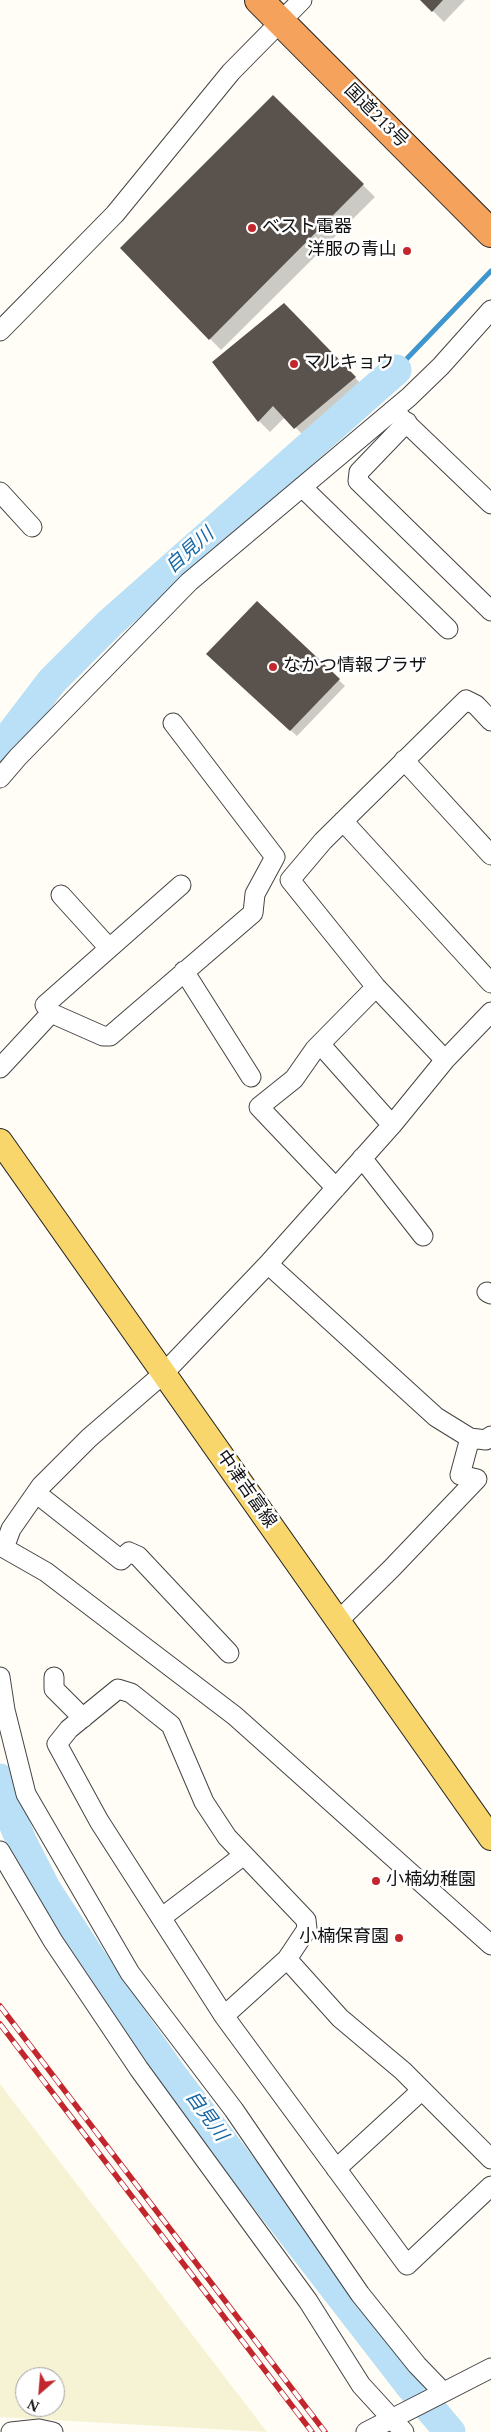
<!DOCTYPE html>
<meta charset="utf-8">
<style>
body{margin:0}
#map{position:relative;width:491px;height:2432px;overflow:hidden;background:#fffdf5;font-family:Spectral,serif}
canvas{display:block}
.north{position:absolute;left:15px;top:2367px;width:50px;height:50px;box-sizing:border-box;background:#fff;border:1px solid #a0a0a0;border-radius:50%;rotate:207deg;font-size:14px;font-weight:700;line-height:20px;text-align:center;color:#111}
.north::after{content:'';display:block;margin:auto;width:18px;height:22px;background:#c4262e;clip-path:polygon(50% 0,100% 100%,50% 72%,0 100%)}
</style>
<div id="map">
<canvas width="491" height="2432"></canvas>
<div class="north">N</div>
</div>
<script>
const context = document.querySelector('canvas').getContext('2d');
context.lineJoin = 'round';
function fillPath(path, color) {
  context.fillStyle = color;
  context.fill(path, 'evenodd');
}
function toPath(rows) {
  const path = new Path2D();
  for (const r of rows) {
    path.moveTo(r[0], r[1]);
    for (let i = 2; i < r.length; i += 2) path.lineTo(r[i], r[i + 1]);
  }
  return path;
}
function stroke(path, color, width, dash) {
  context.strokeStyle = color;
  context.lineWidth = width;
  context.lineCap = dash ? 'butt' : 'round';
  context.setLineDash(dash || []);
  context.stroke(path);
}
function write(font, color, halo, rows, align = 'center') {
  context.font = font + ' Spectral,"Noto Sans JP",serif';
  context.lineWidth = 5;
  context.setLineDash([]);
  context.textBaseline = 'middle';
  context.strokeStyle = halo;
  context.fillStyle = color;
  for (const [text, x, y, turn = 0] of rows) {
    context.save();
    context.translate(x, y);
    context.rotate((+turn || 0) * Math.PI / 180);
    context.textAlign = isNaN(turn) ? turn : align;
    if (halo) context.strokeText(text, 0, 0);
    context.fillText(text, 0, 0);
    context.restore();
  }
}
fillPath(toPath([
 [0,2084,267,2432,0,2417],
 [25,2377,55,2377,55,2407,25,2407]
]), '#f6f3d4');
fillPath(toPath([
 [422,0,465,0,444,22],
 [273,96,375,197,221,350,121,248],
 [284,305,366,389,307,439,285,417,270,432,259,421],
 [258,603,345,686,297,736,213,660]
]), '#0003');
stroke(toPath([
 [396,370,491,271]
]), '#3f96cf', 5);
stroke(toPath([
 [0,749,52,681,110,623,396,370],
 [0,1779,5,1801,22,1843,46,1890,104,1979,171,2074,246,2173,410,2385,450,2432]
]), '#b9e0f7', 31);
fillPath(toPath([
 [420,0,443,0,432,12],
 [273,95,364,184,209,340,120,248],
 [284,303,356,377,294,429,273,406,258,422,212,362],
 [257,601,340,679,290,731,206,654]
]), '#5a524d');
const minor = toPath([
 [0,331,115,214,231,72,302,0],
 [398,415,491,504],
 [407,422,359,472,358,481,491,611],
 [302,487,448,629],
 [0,492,32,527],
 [404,760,491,855],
 [0,778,18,757,189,582,409,397,441,366,491,310],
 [343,821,491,983],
 [61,895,109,948],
 [184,971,251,1077],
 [491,1012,445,1060,392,1125,268,1264,163,1374,89,1438,41,1486,11,1529,4,1548,46,1572,235,1716,491,1945],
 [51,1013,45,1005,181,885],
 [320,1044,392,1125],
 [445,1060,376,987,290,880,323,841,466,700,476,705,491,721],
 [0,1068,51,1013,103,1036,110,1036,253,913,255,894,275,857,173,723],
 [362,1158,423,1236],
 [336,1188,259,1107,294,1079,315,1049,376,987],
 [268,1264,436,1417,470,1438,486,1440,491,1436],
 [487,1292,491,1294],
 [36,1493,121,1560,129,1552,138,1556,229,1653],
 [338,1621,391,1569,477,1479,460,1475,470,1438],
 [0,1677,5,1710,26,1794,130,1973,234,2110,360,2294,417,2365,443,2392],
 [54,1677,54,1689,83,1718],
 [0,1851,53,1941,139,2069,308,2301,361,2385,404,2432],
 [161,1918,244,1855],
 [287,1959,340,2018,403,2071,491,2159],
 [224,2016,287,1959,307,1929,306,1920,227,1837,204,1802,171,1725,131,1693,118,1689,69,1729,57,1744,99,1821,224,2016,407,2265,491,2186],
 [336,2169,422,2090],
 [11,2432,39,2429,53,2432],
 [366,2432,491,2368]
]);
const major = toPath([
 [0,1141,491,1838]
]);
const highway = toPath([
 [259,0,491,233]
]);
stroke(minor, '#444', 21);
stroke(major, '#222', 26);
stroke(highway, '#222', 30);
stroke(minor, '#fff', 19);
stroke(major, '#f9d66b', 24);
stroke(highway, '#f5a25d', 28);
const rail = toPath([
 [0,2006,325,2432],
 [0,2024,312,2432]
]);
stroke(rail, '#c4262e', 5.5);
stroke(rail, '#fff', 4, [11]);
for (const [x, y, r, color] of [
 [252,228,5,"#c4262e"],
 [407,251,5,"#c4262e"],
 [294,364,5,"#c4262e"],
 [273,667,5,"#c4262e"],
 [376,1881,5,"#c4262e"],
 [399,1938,5,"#c4262e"]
]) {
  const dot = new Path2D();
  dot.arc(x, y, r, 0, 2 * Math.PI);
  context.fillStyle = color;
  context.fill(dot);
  stroke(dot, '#fff', 2);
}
write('18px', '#111', '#fff', [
 ["国道213号",375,117,45],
 ["中津吉富線",245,1490,55]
]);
write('18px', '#111', '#fff', [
 ["ベスト電器",262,228],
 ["洋服の青山",397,251,"right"],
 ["マルキョウ",304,364],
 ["なかつ情報プラザ",283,667],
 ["小楠幼稚園",386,1881],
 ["小楠保育園",389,1938,"right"]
], 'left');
write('italic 19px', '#1768a6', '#fff', [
 ["自見川",191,552,-42],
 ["自見川",205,2117,54]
]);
</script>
